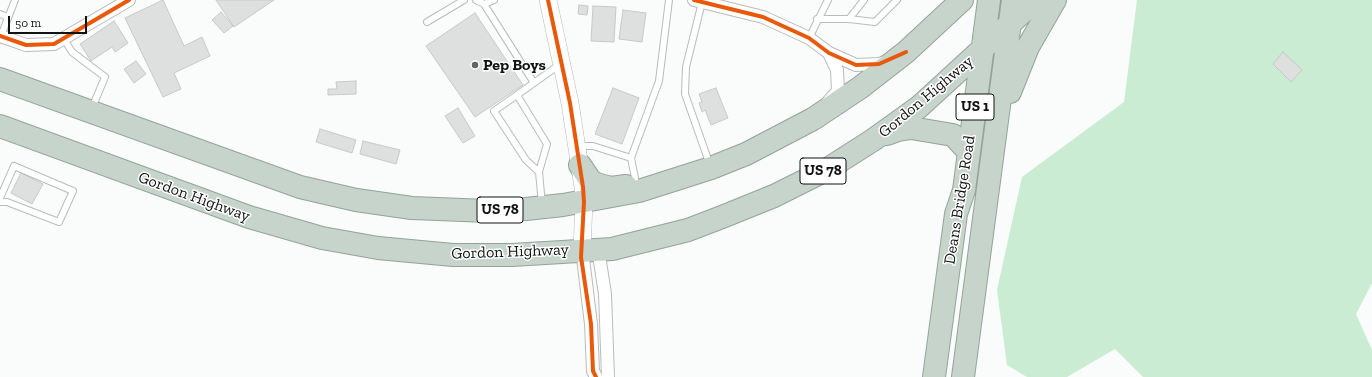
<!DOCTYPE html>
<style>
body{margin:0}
#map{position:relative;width:1372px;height:377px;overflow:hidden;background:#f9fcfa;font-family:"Zilla Slab",serif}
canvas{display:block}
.scale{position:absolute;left:8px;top:16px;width:79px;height:18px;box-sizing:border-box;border:2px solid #111312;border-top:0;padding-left:5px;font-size:12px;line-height:14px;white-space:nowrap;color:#111312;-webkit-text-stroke:3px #fff;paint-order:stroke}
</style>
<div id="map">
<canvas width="1372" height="377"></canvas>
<div class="scale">50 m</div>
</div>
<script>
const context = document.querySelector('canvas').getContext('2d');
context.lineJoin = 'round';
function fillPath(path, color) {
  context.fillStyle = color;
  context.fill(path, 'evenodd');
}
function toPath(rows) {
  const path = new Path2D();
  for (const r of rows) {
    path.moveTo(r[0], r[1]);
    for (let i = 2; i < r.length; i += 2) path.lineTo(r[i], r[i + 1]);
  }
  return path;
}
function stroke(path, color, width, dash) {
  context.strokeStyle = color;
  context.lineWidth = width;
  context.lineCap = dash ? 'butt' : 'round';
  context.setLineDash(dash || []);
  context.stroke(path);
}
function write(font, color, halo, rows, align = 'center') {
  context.font = font + ' "Zilla Slab",serif';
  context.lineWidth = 3;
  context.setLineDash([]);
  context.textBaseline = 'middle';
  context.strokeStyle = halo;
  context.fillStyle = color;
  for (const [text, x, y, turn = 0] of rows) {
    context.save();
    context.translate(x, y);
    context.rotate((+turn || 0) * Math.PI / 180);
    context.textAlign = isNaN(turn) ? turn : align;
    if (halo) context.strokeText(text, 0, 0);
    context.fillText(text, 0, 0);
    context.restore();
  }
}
fillPath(toPath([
 [1137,0,1372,0,1372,283,1356,314,1372,350,1372,377,1143,377,1115,349,1067,377,1027,377,1007,365,997,290,1022,177,1124,102]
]), '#c9ecd2');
const building = toPath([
 [163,0,184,46,202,37,210,56,174,73,181,89,163,97,125,18,163,0],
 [216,0,274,0,234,27,216,0],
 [579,5,588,6,587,15,578,14,579,5],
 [593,6,616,7,614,42,591,41,593,6],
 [623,10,646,13,642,42,619,39,623,10],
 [221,12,233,26,224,33,212,20,221,12],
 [475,13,523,85,475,117,426,46,475,13],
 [114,21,128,43,115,52,112,47,91,61,80,44,114,21],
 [1283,52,1302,70,1291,82,1273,64,1283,52],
 [136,61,146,74,134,83,124,69,136,61],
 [356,81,356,94,328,95,328,89,337,89,336,82,356,81],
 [613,88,639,98,622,144,595,134,613,88],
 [716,88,728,118,711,125,705,110,702,112,699,103,702,102,699,94,716,88],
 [458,108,475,136,463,143,445,116,458,108],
 [320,129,356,140,352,153,316,142,320,129],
 [363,141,400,150,396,164,360,154,363,141],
 [21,173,43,184,32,204,11,193,21,173]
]);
fillPath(building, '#dee0df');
stroke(building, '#c7c9c7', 1);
const lane = toPath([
 [476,0,484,4],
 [494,0,484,4,534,83],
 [702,2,686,67,685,94,710,165],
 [0,14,8,17],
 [817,19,849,19,875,22,897,0],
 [849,19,864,0],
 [427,22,464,0],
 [1,36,15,0],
 [809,38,828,0],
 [64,39,72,52,105,77,92,108],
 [517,95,494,111,526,160,539,172],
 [579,146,593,146,631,158],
 [636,183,631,158,659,81,669,0],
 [0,198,14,166,73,191,59,222,7,202,0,202],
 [542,204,539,172,547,144,517,95,559,65]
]);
const street = toPath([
 [694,0,763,17,809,38,829,53,856,65,879,64,887,61],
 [0,36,26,45,54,44,129,0],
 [828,102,838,91,837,70,829,53],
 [598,249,605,294,608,377],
 [582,250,591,324,593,371,596,377]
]);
const secondary = toPath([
 [548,0,570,103,583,187,584,202,582,250]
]);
const highway = toPath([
 [0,79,300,187,356,200,412,208,488,211,526,209,563,205,639,191,711,168,746,154,813,119,861,87,906,52,962,0],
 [1010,92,1028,47,1055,0],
 [0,126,249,217,322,238,378,248,453,255,512,255,612,249,688,230,722,217,774,196,826,170,873,140,919,107,1036,0],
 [887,134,898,130,911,128,953,135,969,152],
 [580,165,590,180,596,184,611,188,626,186],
 [934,377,956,214,964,190,989,0],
 [963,377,1013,0]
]);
stroke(lane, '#b9bcba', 8);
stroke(street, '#b9bcba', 14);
stroke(secondary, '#b9bcba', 18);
stroke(highway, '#94a39a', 24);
stroke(lane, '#fefffe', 6);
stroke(street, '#fefffe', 12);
stroke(secondary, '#fefffe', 17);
stroke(highway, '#c6d4cb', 22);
stroke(toPath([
 [548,0,570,103,583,187,584,202,581,257,591,324,593,371,596,377],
 [694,0,763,17,809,38,829,53,856,65,879,64,906,52],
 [0,36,26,45,54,44,129,0]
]), '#e8590c', 4);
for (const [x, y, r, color] of [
 [475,65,4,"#626563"]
]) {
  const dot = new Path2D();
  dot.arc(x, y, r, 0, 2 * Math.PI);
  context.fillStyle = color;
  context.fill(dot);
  stroke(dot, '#fff', 1.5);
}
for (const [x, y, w] of [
 [975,107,38],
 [823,171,46],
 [500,210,46]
]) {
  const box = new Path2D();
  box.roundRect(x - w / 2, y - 13, w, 26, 3);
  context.fillStyle = '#fff';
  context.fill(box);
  stroke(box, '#111312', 1);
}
write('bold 15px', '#111312', null, [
 ["US 1",975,107],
 ["US 78",823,171],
 ["US 78",500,210]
]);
write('bold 16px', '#111312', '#fff', [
 ["Pep Boys",483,65]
], 'left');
write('16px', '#111312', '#fff', [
 ["Gordon Highway",926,97,-40],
 ["Gordon Highway",194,197,20],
 ["Deans Bridge Road",960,200,-81],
 ["Gordon Highway",510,252,-2]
]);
</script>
